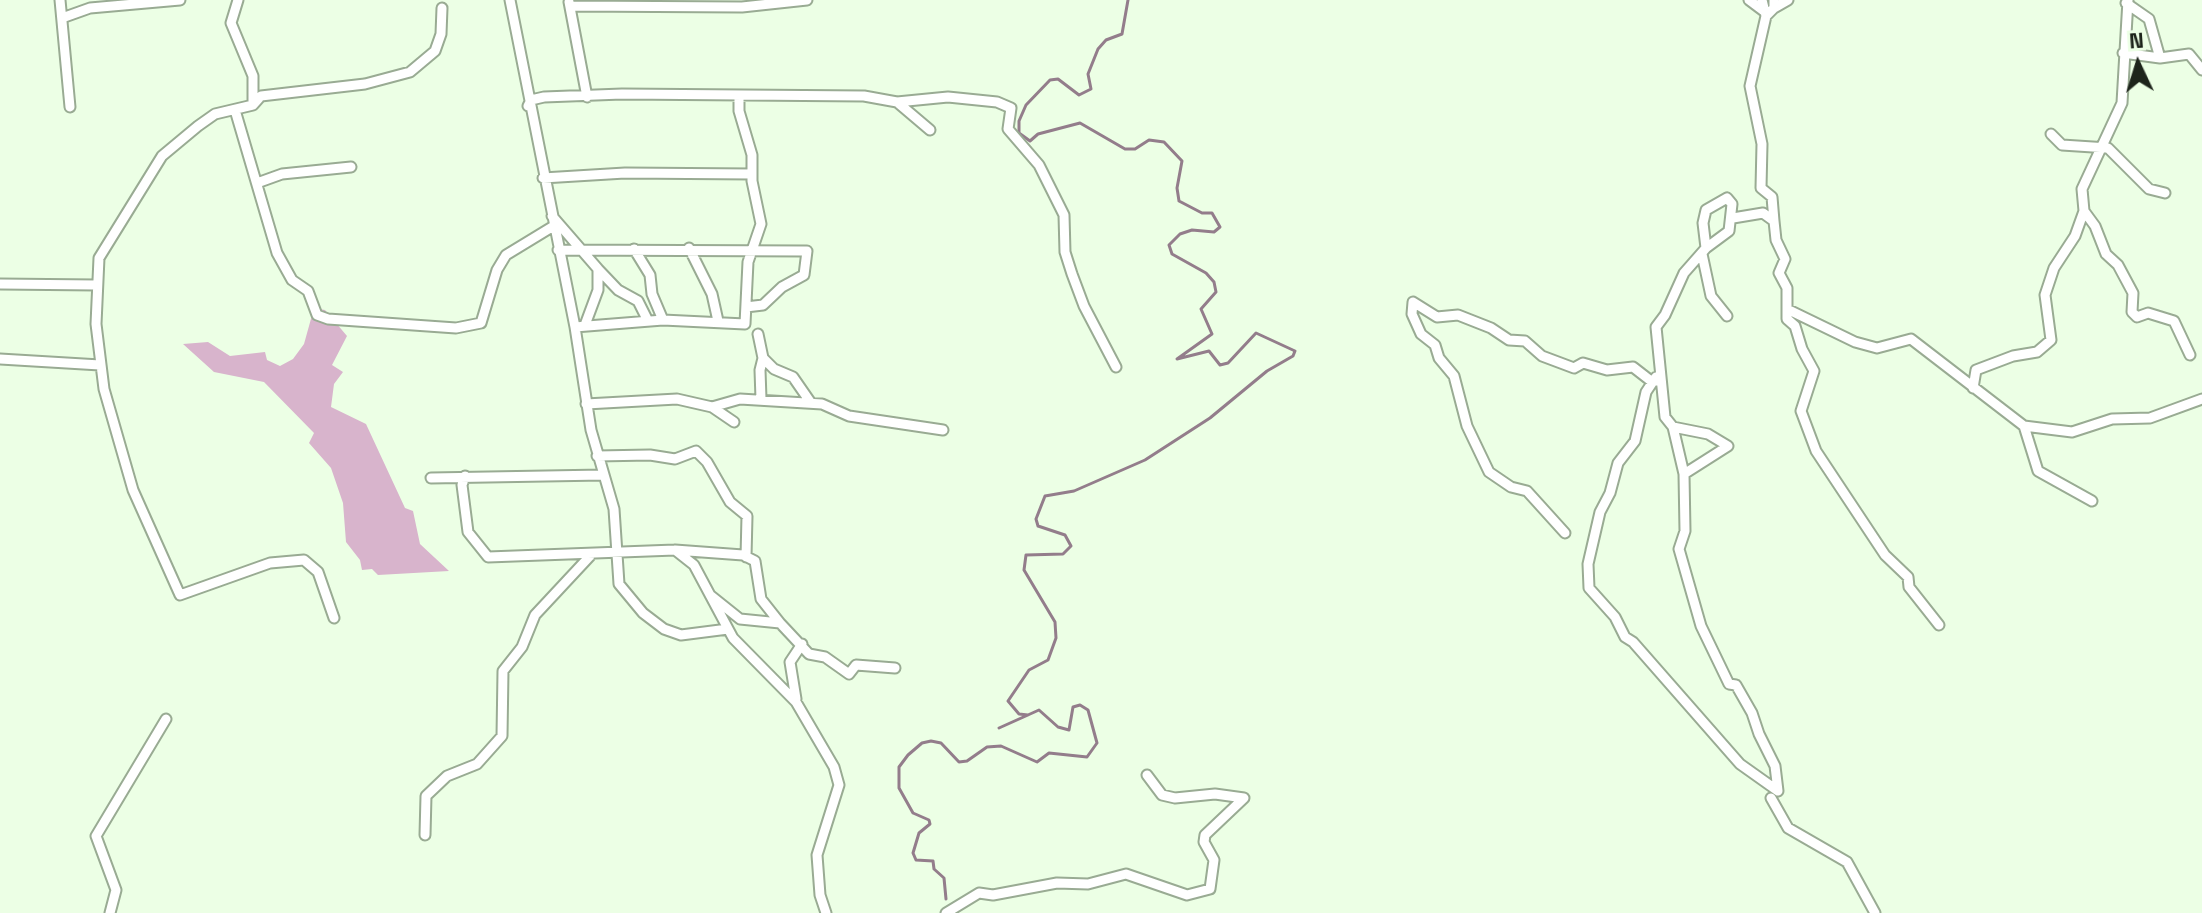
<!DOCTYPE html>
<style>
body{margin:0}
#map{position:relative;width:2202px;height:913px;overflow:hidden;background:#ecffe5;font-family:"Space Grotesk",sans-serif}
canvas{display:block}
.north{position:absolute;left:2098px;top:24px;width:80px;height:80px;-webkit-text-stroke:6px #ecffe5;paint-order:stroke;rotate:356deg;font-size:22px;font-weight:700;line-height:32px;text-align:center;color:#1d241b}
.north::after{content:'';display:block;margin:auto;width:28px;height:36px;background:#1d241b;clip-path:polygon(50% 0,100% 100%,50% 72%,0 100%)}
</style>
<div id="map">
<canvas width="2202" height="913"></canvas>
<div class="north">N</div>
</div>
<script>
const context = document.querySelector('canvas').getContext('2d');
context.lineJoin = 'round';
function fillPath(path, color) {
  context.fillStyle = color;
  context.fill(path, 'evenodd');
}
function toPath(rows) {
  const path = new Path2D();
  for (const r of rows) {
    path.moveTo(r[0], r[1]);
    for (let i = 2; i < r.length; i += 2) path.lineTo(r[i], r[i + 1]);
  }
  return path;
}
function stroke(path, color, width, dash) {
  context.strokeStyle = color;
  context.lineWidth = width;
  context.lineCap = dash ? 'butt' : 'round';
  context.setLineDash(dash || []);
  context.stroke(path);
}
fillPath(toPath([
 [314,308,325,310,347,336,332,365,343,372,334,384,331,407,366,424,405,508,413,511,420,544,449,571,378,575,372,569,362,570,360,560,346,542,343,503,331,468,309,443,314,433,264,382,214,372,183,344,208,342,230,356,265,352,267,360,280,366,293,359,304,344]
]), '#d8b4cc');
stroke(toPath([
 [946,899,944,878,934,869,933,861,916,860,913,853,919,833,930,824,929,820,913,813,899,788,899,767,908,755,922,743,931,741,941,743,959,762,967,761,987,747,1001,746,1037,762,1049,753,1087,757,1097,743,1088,710,1080,705,1073,707,1069,730,1058,727,1039,710,999,728,1028,715,1019,714,1008,701,1029,670,1048,660,1056,638,1055,622,1024,570,1026,555,1063,554,1071,546,1065,535,1038,526,1036,519,1045,496,1074,491,1145,460,1210,418,1267,371,1293,356,1295,351,1256,333,1228,363,1220,365,1209,351,1177,359,1212,334,1201,309,1216,292,1214,282,1206,273,1172,254,1169,245,1180,234,1192,230,1214,232,1220,227,1212,213,1202,213,1179,201,1177,188,1182,161,1164,142,1149,140,1135,149,1125,149,1080,123,1038,134,1030,141,1019,133,1019,121,1026,105,1050,80,1058,79,1079,95,1091,89,1088,74,1098,49,1106,40,1122,34,1128,0]
]), '#937d8b', 3);
const minor = toPath([
 [60,0,70,107],
 [238,0,231,23,253,76,253,105],
 [510,0,575,327,591,430,614,509,619,584,643,613,664,629,681,635,728,629],
 [1749,0,1765,12],
 [569,2,587,97],
 [2126,3,2149,19,2160,58],
 [570,6,742,7,807,0],
 [1774,8,1788,0],
 [1766,16,1774,8,1774,0],
 [62,18,90,8,180,0],
 [2123,53,2160,58,2189,54,2202,70],
 [897,102,948,97,997,102,1011,108,1008,129,1039,165,1064,215,1065,252,1072,274,1084,306,1116,367],
 [528,106,531,100,544,97,622,94,864,96,897,102,930,130],
 [235,110,277,253,292,280,308,291,317,315,328,319,456,328,481,323,497,270,506,255,552,227],
 [2051,134,2062,145,2108,148,2149,189,2165,193],
 [543,178,625,173,752,174],
 [257,183,282,174,351,167],
 [2084,211,2095,226,2106,254,2118,265,2133,293,2132,312,2137,317,2148,313,2174,321,2190,355],
 [552,216,598,269,598,290,585,325],
 [1733,218,1763,213,1774,221,1772,197,1761,188,1762,144,1750,86,1766,16,1762,0],
 [1774,221,1776,240,1785,259,1779,273,1787,288,1787,319,1795,326,1802,349,1814,371,1801,411,1816,451,1885,555,1908,577,1909,587,1939,625],
 [689,248,712,294,718,321],
 [1706,248,1703,223,1706,210,1727,198,1732,204,1729,231,1706,248,1684,273,1665,315,1656,327,1665,417,1673,427,1684,474,1685,531,1679,549,1701,626,1729,684,1736,685,1752,713,1759,734,1775,766,1778,791],
 [634,249,650,275,652,294,663,320],
 [558,250,807,251,804,275,782,287,763,305,746,307],
 [1702,254,1711,296,1727,316],
 [598,269,618,290,638,301,648,321],
 [0,284,96,285],
 [1789,310,1855,342,1877,348,1911,339,2024,426,2072,432,2112,419,2150,418,2202,399],
 [575,327,663,320,745,324,748,262,761,224,752,181,752,155,739,111,739,95],
 [758,334,763,358,760,370,761,399],
 [763,358,774,369,793,377,811,403],
 [0,359,100,365],
 [1656,377,1646,392,1635,441,1618,463,1610,493,1600,512,1588,564,1589,588,1615,617,1625,637,1633,642,1740,764,1778,791],
 [1973,388,1976,370,2013,356,2037,352,2051,340,2045,295,2054,268,2075,236,2084,211,2082,189,2122,103,2128,0],
 [586,404,677,399,712,407,734,422],
 [712,407,740,399,822,404,849,416,943,430],
 [2024,426,2038,471,2092,501],
 [1673,427,1708,434,1728,446,1684,474],
 [597,456,650,455,675,459,696,451,707,462,730,502,747,516,746,557],
 [465,476,462,485,468,532,488,557,675,550,743,555,755,561,761,599,780,623],
 [431,478,603,475],
 [1565,533,1527,491,1511,487,1489,472,1467,426,1454,376,1439,358,1435,345,1421,334,1412,314,1413,302,1437,317,1458,315,1491,328,1509,340,1525,341,1542,356,1574,368,1583,363,1607,370,1633,367,1651,381,1659,381],
 [675,550,694,565,733,638,796,702,834,767,839,785,817,855,820,895,826,913],
 [710,595,740,619,780,623,809,654,825,657,849,674,856,665,895,668],
 [334,618,318,572,304,560,270,563,180,595,133,490,104,389,96,324,99,258,162,156,198,126,215,114,253,105,261,96,365,84,410,72,435,51,441,34,442,8],
 [796,699,790,662,802,644],
 [1771,798,1788,828,1847,862,1875,913],
 [425,835,426,796,447,776,477,764,502,736,503,671,522,647,535,615,590,556],
 [110,913,116,890,96,836,166,719],
 [946,913,979,893,993,895,1057,883,1088,884,1126,874,1187,895,1210,889,1214,860,1204,842,1205,835,1244,798,1215,794,1175,798,1162,795,1147,775]
]);
stroke(minor, '#99ab93', 13);
stroke(minor, '#fff', 9);
</script>
